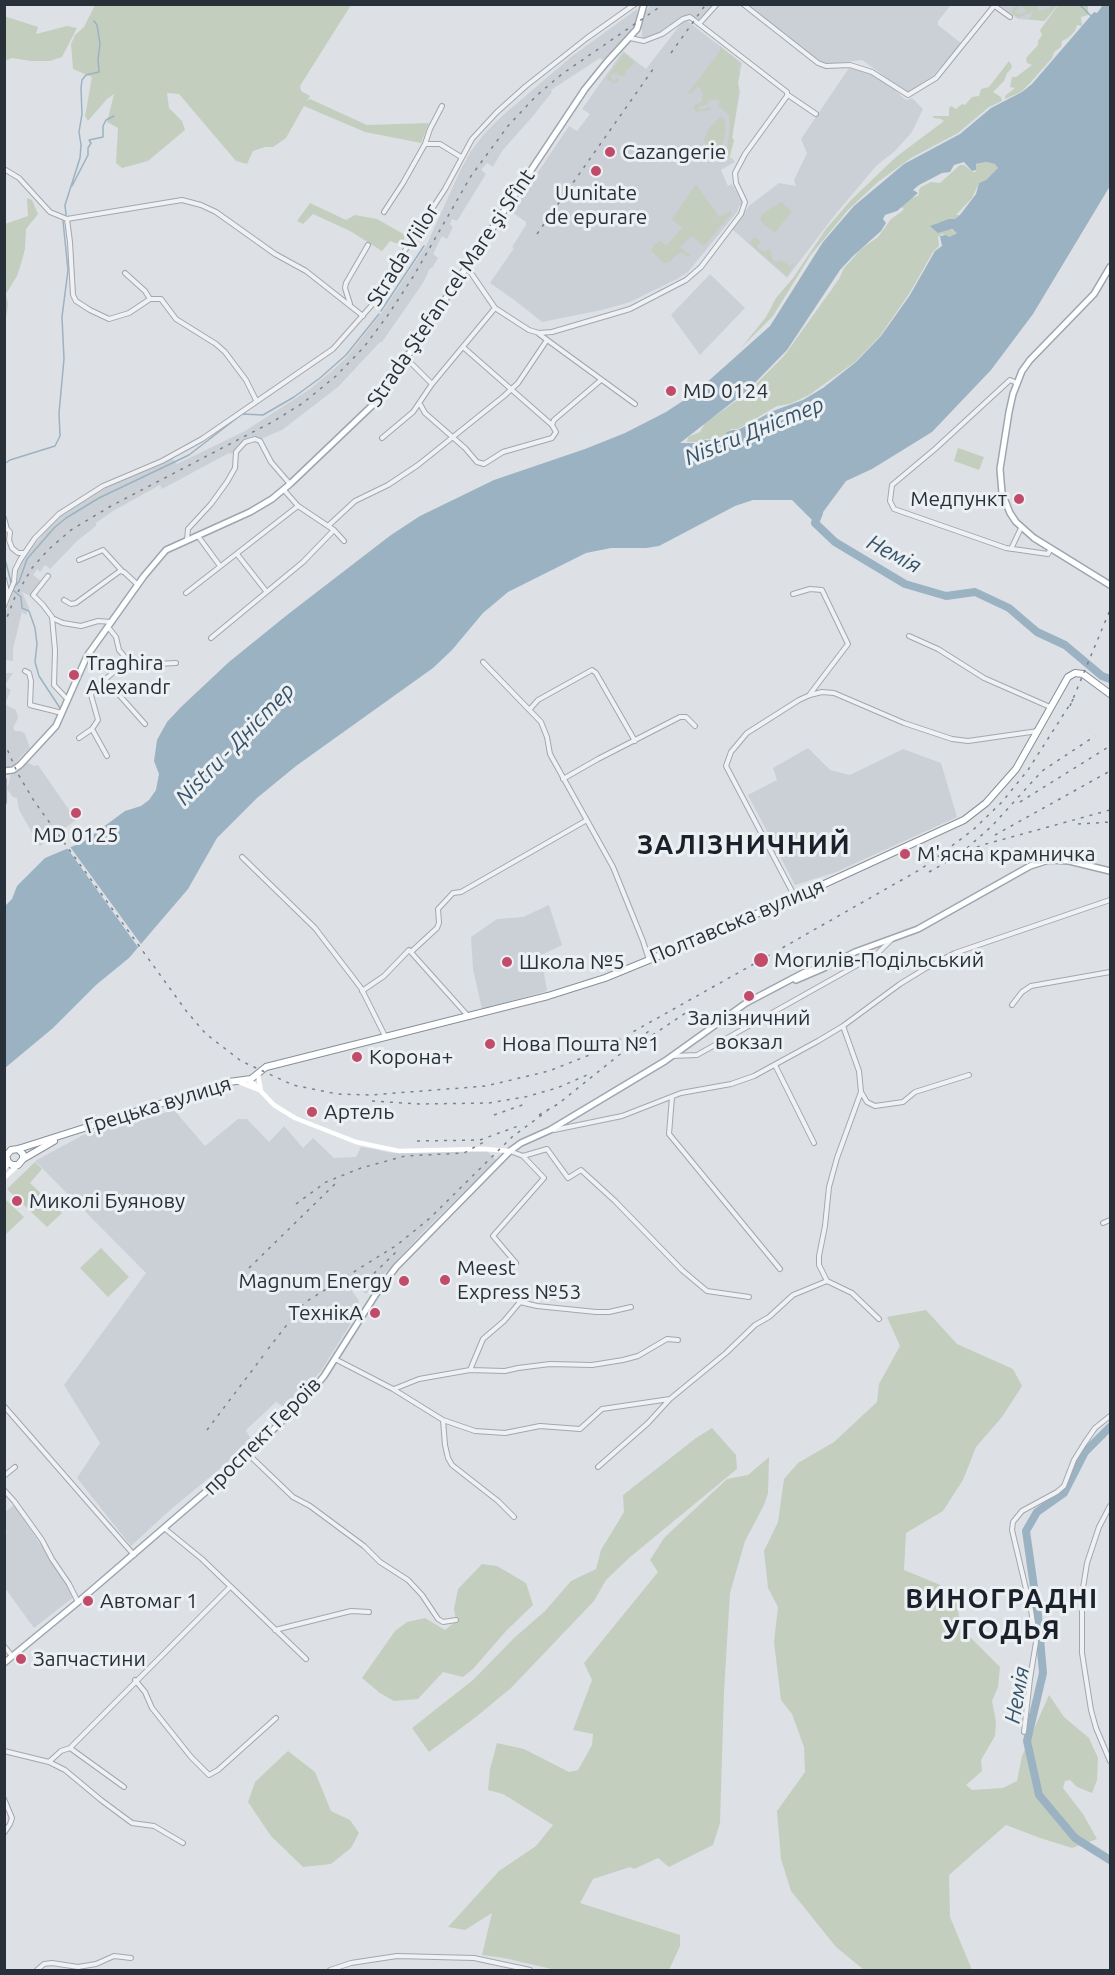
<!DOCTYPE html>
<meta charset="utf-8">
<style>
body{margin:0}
#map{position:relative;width:1115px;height:1975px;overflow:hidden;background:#dde1e5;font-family:Ubuntu,sans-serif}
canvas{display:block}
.frame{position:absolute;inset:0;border:6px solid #28303a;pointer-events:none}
</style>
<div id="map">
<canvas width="1115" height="1975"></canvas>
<div class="frame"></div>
</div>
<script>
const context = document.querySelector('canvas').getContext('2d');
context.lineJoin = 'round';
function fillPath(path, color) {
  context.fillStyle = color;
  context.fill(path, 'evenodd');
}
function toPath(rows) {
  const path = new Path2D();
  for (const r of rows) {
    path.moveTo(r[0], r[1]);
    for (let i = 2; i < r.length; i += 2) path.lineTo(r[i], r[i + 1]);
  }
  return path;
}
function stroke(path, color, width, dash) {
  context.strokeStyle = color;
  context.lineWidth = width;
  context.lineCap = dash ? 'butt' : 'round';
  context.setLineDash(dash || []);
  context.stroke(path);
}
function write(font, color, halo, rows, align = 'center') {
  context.font = font + ' Ubuntu,sans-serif';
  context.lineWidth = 6;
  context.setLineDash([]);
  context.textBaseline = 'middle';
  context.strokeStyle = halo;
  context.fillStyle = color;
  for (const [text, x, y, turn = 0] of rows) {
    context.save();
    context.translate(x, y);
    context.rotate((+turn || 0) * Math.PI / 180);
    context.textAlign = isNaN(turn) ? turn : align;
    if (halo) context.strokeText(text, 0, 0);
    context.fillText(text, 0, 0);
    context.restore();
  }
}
fillPath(toPath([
 [650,5,716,5,698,20,687,15,663,32,642,39,642,29,632,31,603,60,600,58,551,90,552,92,533,116,502,151,493,167,487,163,481,170,486,174,457,221,452,219,450,224,453,227,447,239,442,236,433,254,438,258,432,268,430,268,423,283,382,342,380,342,338,387,282,430,242,447,231,454,229,453,162,489,160,485,113,511,96,523,96,526,78,540,50,569,45,565,40,572,37,569,33,575,41,581,30,596,22,592,29,608,26,615,22,612,13,649,13,661,6,660,5,673,13,673,5,685,5,615,16,583,19,564,48,528,62,515,112,484,172,458,177,464,245,431,310,389,334,369,346,358,383,311,426,246,460,171,471,151,484,134,502,116,571,57,637,9,637,15,648,9],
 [746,5,951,5,938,21,938,25,961,43,931,78,908,93,862,60,830,64,818,61],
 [999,5,1058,5,1045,21,1018,19],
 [686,20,742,63,738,82,740,92,732,138,734,140,729,158,732,158,735,162,721,170,728,186,732,184,743,204,739,206,737,212,688,272,677,279,630,302,602,310,542,322,517,302,490,283,514,248,512,247,526,225,526,222,513,213,526,190,569,126,577,131,590,114,582,109,623,51,646,69,683,21],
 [849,68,870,73,884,81,906,100,912,98,923,109,912,132,894,152,877,165,834,216,787,278,732,229,750,205,779,183,796,186,794,180,807,153,801,139],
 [710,274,745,308,700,355,671,315],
 [5,686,11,690,5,704,16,710,18,718,13,728,15,731,21,731,25,734,30,748,20,757,15,765,6,768,4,765],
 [808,748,830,770,850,775,903,749,941,763,957,817,836,872,795,885,748,795,777,780,773,768],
 [27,762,34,766,38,765,76,820,40,846,19,810,17,798,13,797,7,789,11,774],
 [549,905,562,945,541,955,547,991,482,1009,473,969,471,937,497,919,523,917],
 [174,1110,205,1146,238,1119,247,1119,269,1142,284,1126,303,1148,313,1138,334,1158,356,1157,361,1147,393,1153,486,1150,496,1160,423,1232,366,1294,359,1288,352,1291,359,1301,356,1315,321,1371,286,1408,276,1402,246,1430,252,1442,169,1511,131,1546,77,1478,100,1443,64,1385,146,1273,35,1161,83,1135],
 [14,1505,75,1596,34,1628,5,1588,5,1536,7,1533,5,1529,5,1512]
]), '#cbd0d6');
fillPath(toPath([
 [1059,4,1088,5,1088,15,1081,17,1082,26,1077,25,1075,31,1068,38,1062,41,1061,47,1054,52,1052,58,1031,82,1021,92,1005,99,1005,96,1015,88,1010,87,1012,77,1016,77,1032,65,1027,63,1026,58,1038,45,1038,41,1042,35,1040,30],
 [95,5,351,5,300,86,301,91,310,96,307,101,310,99,367,125,429,123,421,143,365,132,304,106,286,138,273,147,265,147,253,151,247,164,236,161,179,94,167,93,169,108,182,121,185,130,148,161,122,168,116,163,118,128,107,122,114,94,107,99,88,121,85,116,92,77,73,69,71,44,75,35,84,27],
 [1014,5,1021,5,1015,12,1021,14,1026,11,1021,5,1042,5,1037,7,1040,11,1043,9,1048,9,1052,5,1057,5,1044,21,1028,19,1032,16,1032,12,1018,18,1011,12],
 [4,16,38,27,36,34,67,26,77,28,62,57,50,61,31,61,12,58,5,61],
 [720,46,741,64,738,70,740,72,738,83,739,91,732,138,734,140,729,160,727,152,730,126,729,115,718,106,720,101,718,100,709,100,707,105,700,106,699,109,701,110,710,107,711,110,696,112,693,106,701,102,703,93,698,86,691,94,688,93,720,51],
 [624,53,635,63,626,71,624,76,617,75,616,73,611,74,610,76,614,82,617,77,620,80,616,83,613,83,606,78],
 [1009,61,1012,66,1011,69,1007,73,1004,81,993,92,1001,97,1002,101,989,107,958,133,911,158,878,182,848,210,810,256,773,316,741,348,766,317,776,298,793,278,826,229,851,200,896,157,944,121,941,119,934,118,932,116,949,116,949,108,951,106,956,109,962,104,965,105,972,97,979,96,981,89,989,87],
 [720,117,725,119,726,129,722,147,717,151,708,147,704,140,709,128],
 [986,162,995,164,998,166,997,170,986,180,979,183,972,198,956,215,960,215,955,219,934,224,958,232,949,237,942,234,938,237,939,246,933,252,909,294,880,336,855,362,809,395,790,404,777,406,738,429,731,429,721,440,706,439,698,442,687,442,688,437,700,432,705,423,746,394,784,356,839,279,844,268,861,249,878,237,891,219,901,212,904,209,901,207,908,200,919,195,919,190,921,187,931,182,940,183,960,165,964,165,973,172,976,172,974,165],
 [696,184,719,217,731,211,731,214,705,245,702,245,693,237,690,237,680,247,691,256,687,256,680,252,669,262,664,263,651,251,654,245,660,241,663,241,663,244,667,245,682,228,672,219],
 [27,198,32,200,38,214,26,229,25,249,21,264,17,276,6,294,8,304,5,326,5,224,28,216],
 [781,202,792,211,775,233,762,223,760,219,763,213],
 [310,203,346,220,355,215,377,219,405,235,403,242,401,245,390,241,382,251,350,231,313,214,303,224,297,221],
 [755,237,761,242,757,245,758,248,764,252,770,249,773,261,778,262,781,260,790,266,795,263,787,276,746,240,750,242],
 [958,448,984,457,979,470,954,461],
 [35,1162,42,1169,30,1183,62,1213,47,1227,7,1189],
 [4,1198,24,1217,5,1235,4,1235],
 [101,1248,129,1277,108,1297,80,1268],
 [926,1310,957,1344,1013,1369,1022,1386,1002,1417,976,1447,963,1480,943,1511,906,1533,904,1570,938,1584,955,1594,960,1621,969,1636,1000,1667,998,1687,992,1701,996,1722,995,1736,981,1760,982,1771,966,1785,972,1790,1003,1788,1017,1781,1022,1756,1049,1695,1064,1717,1089,1738,1098,1758,1097,1780,1092,1793,1077,1787,1070,1780,1065,1781,1063,1788,1083,1814,1097,1839,1072,1848,1040,1838,1006,1825,949,1875,950,1917,972,1970,864,1970,836,1947,791,1891,781,1859,777,1811,805,1772,804,1747,792,1714,781,1700,774,1642,778,1607,768,1588,764,1551,778,1522,784,1479,798,1463,834,1442,877,1402,879,1384,900,1346,887,1317],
 [712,1428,736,1455,737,1469,629,1558,606,1580,594,1601,511,1688,476,1717,429,1752,412,1728,473,1680,514,1638,545,1611,571,1581,596,1569,601,1550,624,1512,623,1495,696,1438],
 [769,1457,768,1493,764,1505,745,1541,730,1593,724,1692,720,1823,713,1845,669,1867,658,1858,634,1869,630,1867,593,1879,580,1903,680,1935,680,1946,669,1970,556,1970,504,1958,482,1955,492,1913,465,1930,448,1927,499,1871,536,1846,553,1825,503,1794,488,1790,490,1769,497,1743,524,1749,569,1772,578,1770,592,1745,593,1734,573,1730,592,1680,584,1663,658,1572,650,1560,664,1538,727,1479,748,1475],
 [482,1564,497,1566,526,1583,533,1605,506,1631,473,1669,463,1677,443,1672,418,1699,394,1701,380,1693,362,1678,395,1631,407,1622,425,1618,445,1630,456,1621,454,1609,458,1589],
 [288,1751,315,1772,331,1811,350,1820,359,1833,351,1848,331,1864,303,1867,271,1836,248,1802,255,1782]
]), '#c4cebf');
fillPath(toPath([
 [1103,5,1110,5,1110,186,1033,314,991,370,932,432,872,469,846,481,815,523,792,500,753,500,735,506,659,546,646,548,611,548,586,553,508,592,483,613,452,650,433,668,296,766,257,798,217,838,188,889,129,958,96,985,53,1028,5,1068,5,906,12,899,17,886,45,858,83,842,125,811,141,806,149,800,156,790,159,774,154,761,157,740,167,722,181,707,229,662,287,615,391,535,420,516,494,480,585,449,625,433,666,412,695,393,770,326,823,242,854,206,904,164,960,134,991,108,1022,92,1032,84,1094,12,1097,13],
 [964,162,972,171,976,170,976,164,986,162,995,164,998,168,986,180,979,183,976,194,960,215,955,219,949,219,930,226,938,233,952,229,957,233,949,237,946,235,940,236,942,246,935,251,910,295,881,336,856,362,823,388,803,400,773,411,738,430,732,430,727,432,721,441,705,440,698,443,680,443,748,390,787,350,840,270,853,256,881,231,886,223,883,219,885,215,897,211,918,193,913,190,919,185,942,173,950,172,954,165]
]), '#9bb2c2');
fillPath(toPath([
 [68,844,143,947,140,950,65,845]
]), '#dde1e5');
stroke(toPath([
 [1079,4,1091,16],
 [72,186,88,155,88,148,91,143,89,140,103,137,103,126,106,120,114,116],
 [66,215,65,205,80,158,81,145,79,132,82,114,81,88,82,80,86,75,99,72,98,59,100,44,97,25,94,21],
 [381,311,424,246],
 [4,464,10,460,55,446,60,436,59,413,64,359,62,317,68,270,63,221],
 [4,555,12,586],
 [13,588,19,582,27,559,54,528,66,518,99,498,189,455,242,414,263,415,294,397,320,378,346,355,379,314],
 [13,590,21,597,22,608,29,611,35,628,37,644,35,662,39,676,60,708]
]), '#9bb2c2', 1.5);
stroke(toPath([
 [819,513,815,523,835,542,905,584,946,596,975,592,1009,608,1037,632,1065,645,1102,676,1110,679],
 [1110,1427,1085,1452,1064,1493,1037,1512,1026,1531,1038,1615,1043,1673,1027,1741,1039,1795,1075,1838,1110,1860]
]), '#9bb2c2', 8);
const minor = toPath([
 [743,4,818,63,826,66,850,65,872,72,908,95,936,78,994,6],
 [992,4,1010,17],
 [699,24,717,4],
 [788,95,816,114],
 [425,144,430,129,442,106],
 [4,169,19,178,50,212,67,219,182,200,201,205,216,212,275,254,306,271,363,316],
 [384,212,403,183,425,144,440,144,461,157],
 [67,219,70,242,73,295,76,301,90,310,109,319,129,313,150,299,161,299,176,319,216,344,225,352,246,380,256,400],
 [467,269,471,273,495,308,529,330,539,333,552,332,630,309,686,280,701,267,741,214,745,202,736,183,735,173,745,154,787,96,787,92,690,17,683,19,662,34,644,41,630,38],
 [125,273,145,291,150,299],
 [350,304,345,288,346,283,368,245],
 [539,334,635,404],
 [463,347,552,425],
 [407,359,432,384],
 [1017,383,1010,380,935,449,892,485,890,501,894,509,1006,548,1048,554,1051,548],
 [420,404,425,413,465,448,477,462,484,464,503,452,552,438,556,432,552,425,554,420,601,380],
 [382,438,413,412,432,384,495,308],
 [284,490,298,506,334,530,344,541],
 [4,518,7,529,10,532,9,540,12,548,18,553,24,553],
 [328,526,355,501,388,485,418,465,504,396,518,383,547,340],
 [198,536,220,566],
 [187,540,188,529,211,504,227,482,235,468,236,452,245,442,255,439,260,441,271,462,290,484],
 [1011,549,1021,528],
 [237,554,266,591],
 [79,560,103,550,123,572],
 [48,576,33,595,43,605,52,617,55,650,54,685,68,700],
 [4,579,8,596,4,606],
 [186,593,298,506],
 [793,594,810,589,822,590,848,644,810,694],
 [8,596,14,582,15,570,20,560,35,538,59,514,103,486,162,461,202,439,333,349,379,297,398,261,445,189,472,139,497,112,526,86,587,38,635,4],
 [64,600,71,604,76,603,120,571,124,572,138,585],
 [52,618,63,623,81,626,98,621,111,622],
 [108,627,116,637,119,650,129,662],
 [909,636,938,649,984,678,1050,707],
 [211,638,303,562,334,530],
 [483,662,541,722,547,737,550,754,613,867,643,941,649,960],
 [25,671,29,673,31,681,30,705,62,713],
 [105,679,145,724],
 [530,709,538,700,592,670,596,673,635,741],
 [92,729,107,756],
 [79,738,92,729,98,720,91,695,93,690,116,670,137,660,142,659,156,664,176,663],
 [563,779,598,759,680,717,686,717,695,726],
 [4,780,4,802],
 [242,857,315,928,361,988,385,1036],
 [795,897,726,766,731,752,747,733,799,700,810,695,822,692,834,693,904,723,952,739,968,741,1038,731],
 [411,952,437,928,439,923,438,909,453,893,461,892,587,820],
 [362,991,384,976,409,950,469,1017],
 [1012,1005,1022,992,1031,986,1110,972],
 [673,1056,697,1055,877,954,893,938],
 [775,1065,814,1143],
 [861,1092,867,1102,875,1106,903,1102,915,1092,969,1075],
 [672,1097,669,1134,780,1269],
 [554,1130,622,1116,681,1093,731,1084,754,1076,818,1041,843,1026,900,984,926,968,955,953,1110,900],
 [510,1151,523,1156,547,1149,568,1178,581,1170,615,1201,682,1270,707,1291,749,1297],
 [1103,1223,1110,1220],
 [516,1263,493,1236,544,1178,523,1156],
 [827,1281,819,1265,819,1256,825,1226,829,1187,837,1158,861,1092,859,1071,843,1026],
 [335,1359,393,1389,443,1420,475,1431,505,1433,540,1426,580,1429,602,1409,670,1399],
 [470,1370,483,1339,504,1321,520,1302,537,1306,596,1312,609,1312,631,1307],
 [394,1389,419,1379,470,1370,505,1371,518,1368,550,1364,592,1365,623,1360,638,1356,667,1339,678,1340],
 [4,1406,134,1555],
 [443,1420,445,1445,448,1458,452,1465,498,1501,514,1517],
 [248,1454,293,1497,310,1506,364,1546,380,1562,408,1580,422,1595,438,1619,443,1622,456,1620],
 [598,1467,648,1423,670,1399,726,1353,755,1325,769,1317,793,1295,827,1281,852,1293,879,1319],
 [4,1476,15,1467],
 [4,1490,14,1501,42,1540,52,1559,69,1584,78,1602],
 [1110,1506,1099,1527,1087,1563,1082,1594,1082,1653,1091,1710,1096,1728,1110,1761],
 [164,1528,202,1559,306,1659],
 [275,1630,351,1611,369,1612],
 [4,1646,12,1656],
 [135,1680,145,1692,152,1708,191,1757,209,1775,218,1770,276,1718],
 [1024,1732,1030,1679,1036,1642,1031,1610,1012,1530,1013,1522,1022,1511,1057,1492,1064,1486,1074,1460,1084,1444,1095,1428,1110,1416],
 [70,1748,229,1588],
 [4,1751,49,1762,65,1770,101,1800,132,1823,154,1826,183,1843],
 [49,1762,61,1751,70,1748,124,1787],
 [4,1799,12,1818,10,1824,4,1833],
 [37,1970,44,1964,52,1963,78,1967,96,1964,114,1956,131,1958],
 [330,1970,351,1963,397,1956,474,1958,530,1970]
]);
const primary = toPath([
 [1110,267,1094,294,1030,360,1022,371,1013,394,1009,412,1000,469,1002,493,1010,513,1016,522,1034,538,1110,585],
 [4,771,13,770,20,765,56,726,87,656,144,576,166,550,250,512,272,499,290,484,379,399,585,89,606,63,637,29,644,4],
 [832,964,855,952,918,929,1030,866,1049,860,1069,861,1110,871],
 [796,980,824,968],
 [4,1663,78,1602,230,1471,306,1398,324,1376,376,1294,396,1267,510,1151,521,1143,550,1130,665,1061,746,1003,803,973,834,963]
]);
const trunk = toPath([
 [18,1149,23,1154,23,1159,18,1165,12,1165,8,1162,6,1156,11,1150,18,1149,229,1082,251,1079,266,1067,548,996,605,978,649,960,796,897,964,820,986,803,1016,769,1068,677,1075,673,1083,674,1110,694],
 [23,1159,54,1141]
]);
stroke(minor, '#a3a8ae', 6);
stroke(primary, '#9da6af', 8);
stroke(trunk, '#86909a', 8);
stroke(minor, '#eff1f4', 4);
stroke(toPath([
 [258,1074,261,1091],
 [247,1080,254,1084,274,1105,295,1118,356,1142,399,1151,484,1149,510,1151],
 [236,1081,259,1090],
 [4,1169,9,1163],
 [4,1178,18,1165]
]), '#fff', 4.5);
stroke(primary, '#fff', 5);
stroke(trunk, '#fff', 6);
stroke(toPath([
 [671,53,706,4],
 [537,234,656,65],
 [4,625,15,597,32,568,49,549,71,530,111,506,274,421,303,403,336,376,364,347,388,315,413,277,471,176,508,126,536,96,562,74,664,4],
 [1070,706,1110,610],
 [4,742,18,774,34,801,187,1012,206,1034,241,1061,293,1085,337,1094,370,1095,486,1086,549,1071,597,1052,761,960,921,869,973,830,1002,802,1028,770,1074,698],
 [1020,802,1110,746],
 [1078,824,1110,822],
 [995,835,1110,771],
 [967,848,992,826,1042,771,1095,736],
 [929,872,966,851,986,844,1110,810],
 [645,1040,690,1010],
 [372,1101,419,1104,489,1103,525,1097,557,1088,587,1075],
 [494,1115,528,1103],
 [539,1115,558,1104,649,1031],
 [417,1141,480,1140,521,1125],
 [296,1204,326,1182,361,1168,405,1156,464,1153,484,1142],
 [249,1268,335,1184],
 [361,1286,396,1252],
 [268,1349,304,1303,397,1245,430,1218,512,1137,547,1111],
 [207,1430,263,1356]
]), '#78828d', 1.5, [3, 6]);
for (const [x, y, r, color] of [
 [610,152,6,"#c04c6a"],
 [596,171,6,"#c04c6a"],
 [671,391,6,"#c04c6a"],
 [1019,499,6,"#c04c6a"],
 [74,675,6,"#c04c6a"],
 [76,813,6,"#c04c6a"],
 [905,854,6,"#c04c6a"],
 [761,960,8,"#c04c6a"],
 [507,962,6,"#c04c6a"],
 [749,996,6,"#c04c6a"],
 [490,1044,6,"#c04c6a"],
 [357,1057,6,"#c04c6a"],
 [312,1112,6,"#c04c6a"],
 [17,1201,6,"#c04c6a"],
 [445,1280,6,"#c04c6a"],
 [404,1281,6,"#c04c6a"],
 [375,1313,6,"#c04c6a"],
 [88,1601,6,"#c04c6a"],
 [21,1659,6,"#c04c6a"]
]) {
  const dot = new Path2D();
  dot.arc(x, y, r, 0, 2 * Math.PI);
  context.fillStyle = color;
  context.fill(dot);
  stroke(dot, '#ecf0f3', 2);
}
write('21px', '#28303a', '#ecf0f3', [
 ["Cazangerie",622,152],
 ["Uunitate",596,193,"center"],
 ["de epurare",596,217,"center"],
 ["MD 0124",683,391],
 ["Медпункт",1007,499,"right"],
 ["Traghira",86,663],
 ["Alexandr",86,687],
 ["MD 0125",76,835,"center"],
 ["М'ясна крамничка",917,854],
 ["Могилів-Подільський",774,960],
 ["Школа №5",519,962],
 ["Залізничний",749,1018,"center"],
 ["вокзал",749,1042,"center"],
 ["Нова Пошта №1",502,1044],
 ["Корона+",369,1057],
 ["Артель",324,1112],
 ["Миколі Буянову",29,1201],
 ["Meest",457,1268],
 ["Express №53",457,1292],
 ["Magnum Energy",392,1281,"right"],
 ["ТехнікА",363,1313,"right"],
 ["Автомаг 1",100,1601],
 ["Запчастини",33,1659]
], 'left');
write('21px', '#28303a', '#ecf0f3', [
 ["Strada Viilor",403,255,-58],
 ["Strada Ştefan cel Mare şi Sfînt",451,288,-56],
 ["Полтавська вулиця",737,921,-23],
 ["Грецька вулиця",158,1105,-17],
 ["проспект Героїв",262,1436,-45]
]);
write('italic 22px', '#36536a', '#ecf0f3', [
 ["Nistru Дністер",754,431,-22],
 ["Немія",894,554,28],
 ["Nistru - Дністер",235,744,-46],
 ["Немія",1017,1695,-80]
]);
context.letterSpacing = '1.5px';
write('bold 27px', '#1a212b', '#ecf0f3', [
 ["ЗАЛІЗНИЧНИЙ",744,845],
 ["ВИНОГРАДНІ",1002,1599],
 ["УГОДЬЯ",1002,1630]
]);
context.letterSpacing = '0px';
</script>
